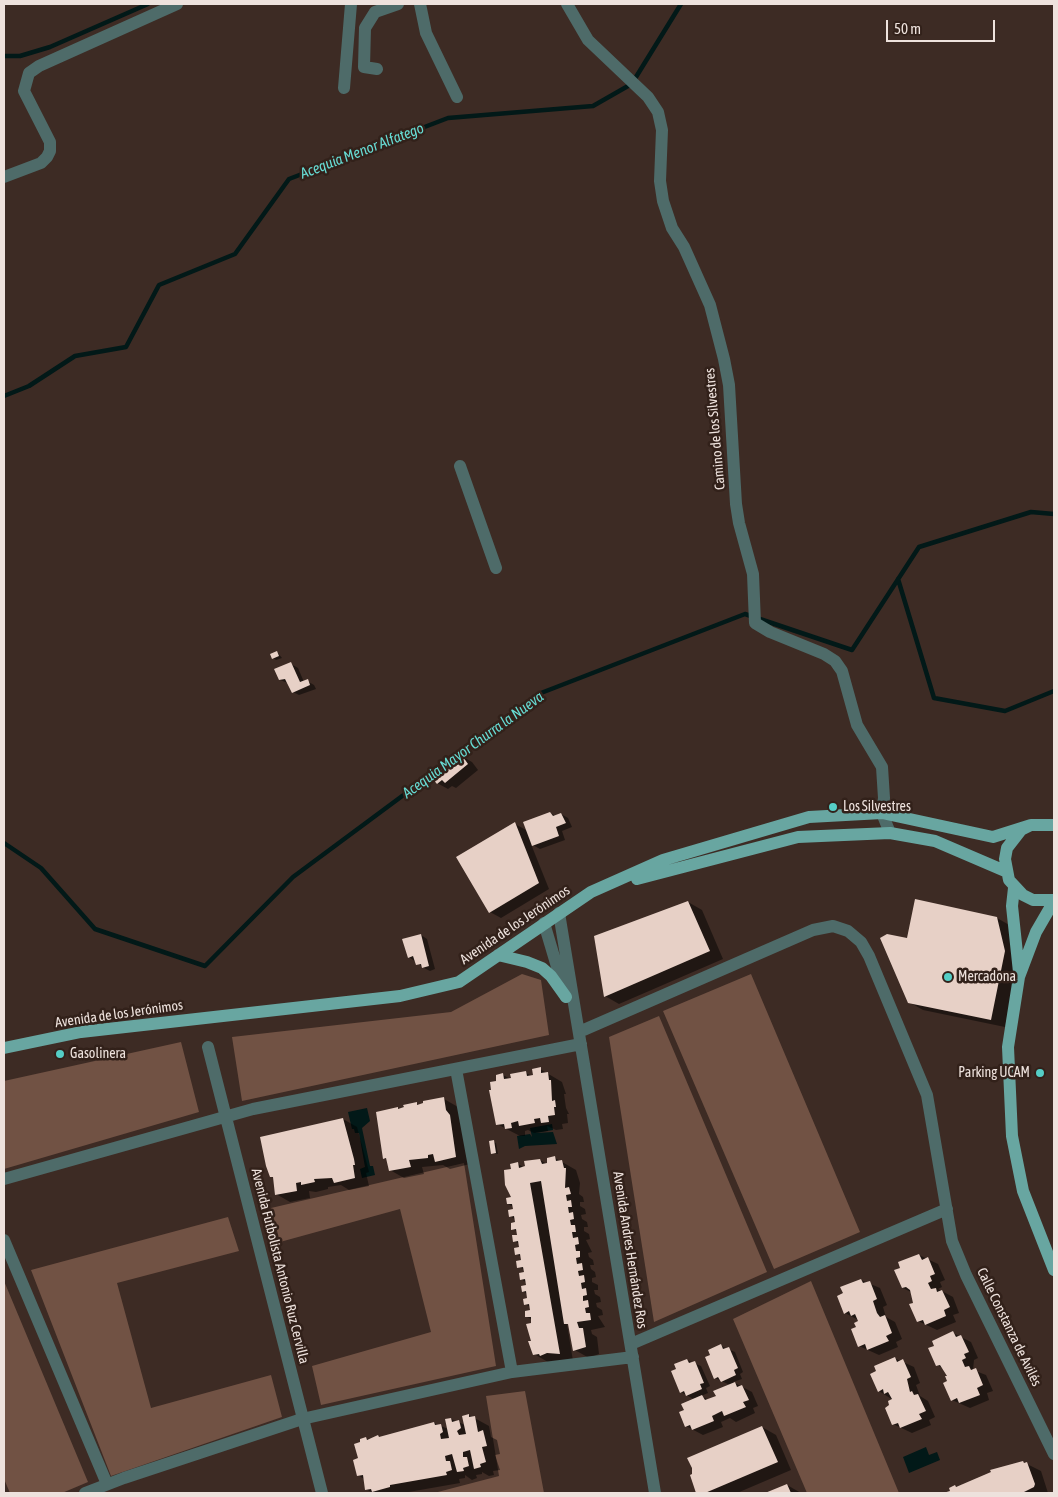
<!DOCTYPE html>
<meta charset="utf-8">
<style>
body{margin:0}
#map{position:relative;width:1058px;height:1497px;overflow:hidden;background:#3d2b24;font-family:"Asap Condensed",sans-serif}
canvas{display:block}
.frame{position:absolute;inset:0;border:5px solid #eee2dd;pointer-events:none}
.scale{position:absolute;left:886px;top:20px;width:109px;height:22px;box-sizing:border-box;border:2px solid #eee2dd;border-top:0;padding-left:6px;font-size:15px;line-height:18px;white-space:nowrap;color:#eee2dd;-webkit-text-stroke:4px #32211a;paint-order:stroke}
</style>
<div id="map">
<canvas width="1058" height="1497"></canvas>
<div class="frame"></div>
<div class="scale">50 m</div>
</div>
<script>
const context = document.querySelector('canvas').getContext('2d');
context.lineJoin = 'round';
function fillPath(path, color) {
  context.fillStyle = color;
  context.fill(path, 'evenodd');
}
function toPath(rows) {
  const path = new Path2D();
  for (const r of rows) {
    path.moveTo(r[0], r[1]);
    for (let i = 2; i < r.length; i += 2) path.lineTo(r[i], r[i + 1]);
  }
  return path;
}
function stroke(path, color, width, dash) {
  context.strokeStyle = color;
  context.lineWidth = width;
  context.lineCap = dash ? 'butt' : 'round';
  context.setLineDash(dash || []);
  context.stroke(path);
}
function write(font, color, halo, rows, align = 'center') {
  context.font = font + ' "Asap Condensed",sans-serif';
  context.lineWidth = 5;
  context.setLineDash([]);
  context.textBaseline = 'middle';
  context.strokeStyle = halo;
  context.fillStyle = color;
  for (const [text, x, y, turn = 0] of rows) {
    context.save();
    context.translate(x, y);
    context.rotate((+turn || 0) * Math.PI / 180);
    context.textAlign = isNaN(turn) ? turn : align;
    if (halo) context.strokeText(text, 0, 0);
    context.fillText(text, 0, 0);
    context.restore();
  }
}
fillPath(toPath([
 [522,974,541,980,549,1035,242,1101,232,1037,451,1012],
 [751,974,860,1232,774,1269,663,1011],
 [659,1016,767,1272,654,1322,609,1037],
 [181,1042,199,1112,4,1169,4,1081],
 [464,1163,496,1366,321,1405,312,1366,431,1332,400,1209,280,1242,271,1208],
 [228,1217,239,1251,117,1283,151,1408,271,1375,282,1417,111,1476,31,1270],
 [4,1281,88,1482,62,1493,10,1493,4,1479],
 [811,1281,899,1493,807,1493,733,1319],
 [525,1391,544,1493,434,1493,499,1476,486,1396]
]), '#715244');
fillPath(toPath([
 [367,1108,370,1121,362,1128,370,1166,373,1166,375,1175,362,1178,360,1169,365,1167,359,1133,355,1133,354,1129,352,1129,348,1112],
 [552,1124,553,1130,535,1133,553,1132,557,1144,525,1146,519,1149,517,1136,530,1134,532,1137,530,1128],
 [926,1447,929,1455,937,1452,940,1460,909,1473,903,1457]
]), '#021918');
fillPath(toPath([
 [277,652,282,658,276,660,273,658],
 [291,664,298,668,304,682,307,681,314,685,316,689,299,695,293,692,288,683,280,680],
 [461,756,472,762,478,770,456,788,452,786,448,789,437,783],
 [550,813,556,816,561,814,568,818,572,827,562,831,565,840,540,849,531,844,549,889,501,918,490,912,515,824,528,831],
 [688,902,702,910,723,959,619,1004,605,996,596,936],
 [997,918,1011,926,1018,960,1005,1027,923,1010,909,1002,908,939],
 [421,935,427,939,435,969,430,971,424,968,409,957],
 [540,1069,562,1082,566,1094,564,1094,566,1108,569,1114,567,1114,568,1123,562,1124,563,1129,556,1130,547,1126,548,1131,534,1133,528,1130,525,1131,525,1136,520,1136,497,1124,497,1082,503,1075,512,1080,526,1073,532,1076],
 [444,1099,458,1107,470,1164,450,1169,443,1165,422,1167,424,1174,404,1178,390,1170,388,1160,384,1158,377,1113],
 [343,1119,357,1127,368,1168,369,1172,366,1173,369,1186,349,1190,341,1185,328,1187,328,1189,316,1192,309,1191,310,1198,290,1202,276,1194,274,1178,271,1176],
 [493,1142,496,1143,498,1154,492,1153],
 [555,1158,576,1170,580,1183,579,1194,583,1197,584,1202,580,1202,580,1206,585,1209,586,1214,581,1215,582,1219,587,1222,588,1227,584,1227,584,1231,589,1234,590,1239,586,1240,592,1252,588,1253,589,1257,593,1260,594,1265,590,1265,591,1269,595,1272,596,1277,592,1278,592,1282,598,1285,598,1290,594,1290,595,1294,600,1297,601,1302,596,1303,597,1307,602,1310,603,1315,598,1316,605,1327,591,1330,592,1334,597,1337,599,1354,589,1358,575,1350,570,1326,567,1324,573,1361,548,1362,534,1354,533,1320,527,1317,531,1311,530,1307,525,1304,529,1299,528,1295,523,1291,527,1286,527,1283,521,1279,525,1273,525,1270,519,1267,523,1261,522,1257,516,1254,521,1248,520,1244,514,1241,518,1236,518,1232,513,1229,516,1220,510,1216,514,1207,508,1204,513,1198,512,1170,518,1164,525,1168,540,1160,547,1164],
 [919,1255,938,1264,945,1280,940,1282,942,1287,938,1289,953,1297,959,1313,953,1315,956,1322,937,1330,918,1321,911,1292,903,1288],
 [861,1280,880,1288,887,1305,883,1307,886,1317,895,1322,902,1339,896,1342,898,1347,879,1355,859,1346,860,1321,845,1313],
 [953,1333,971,1342,978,1358,974,1360,973,1370,986,1375,993,1391,987,1393,989,1400,970,1408,952,1400,948,1376,944,1369,937,1365],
 [721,1346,735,1352,743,1372,740,1374,742,1379,733,1382,752,1392,758,1406,753,1408,755,1413,736,1422,730,1418,721,1422,723,1427,703,1435,686,1426,686,1410,695,1400,681,1392,687,1360,701,1366,710,1386,706,1388,708,1393,701,1396,709,1400,717,1397,730,1385,715,1378,712,1355],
 [894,1358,914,1367,920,1383,916,1385,920,1396,928,1401,935,1417,929,1420,931,1425,912,1433,893,1424,893,1400,879,1391],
 [469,1415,489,1426,491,1437,497,1440,500,1454,495,1455,500,1470,493,1471,494,1475,489,1476,482,1472,482,1474,476,1475,477,1478,472,1480,465,1475,465,1478,459,1479,460,1483,403,1493,373,1493,366,1489,364,1479,358,1475,366,1439,381,1438,434,1423,448,1429,451,1419,465,1425],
 [762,1427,776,1435,791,1470,737,1493,698,1493,691,1476,693,1475,694,1467],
 [1023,1462,1041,1471,1048,1493,947,1493,951,1491,950,1489],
 [787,1485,801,1493,768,1493]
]), '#0007');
stroke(toPath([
 [4,56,20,56,50,47,148,4],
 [636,77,681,4],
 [4,396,29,386,75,356,126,347,159,285,235,254,289,179,448,118,593,106,628,86],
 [898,579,934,698,1005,711,1054,691],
 [4,843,41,868,95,929,205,966,293,877,541,693,745,614,852,650,919,547,1031,512,1054,514]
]), '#021918', 4.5);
fillPath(toPath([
 [277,651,279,656,272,659,270,654],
 [291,662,300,682,308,679,310,685,292,693,285,679,279,680,274,669],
 [461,754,468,764,445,783,442,780,437,784,431,777],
 [550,812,553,816,561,813,566,823,556,827,559,836,532,846,523,822],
 [515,822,539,883,489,913,456,857],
 [915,899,997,917,1005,951,991,1020,908,1003,880,938,887,934,907,938],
 [688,901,710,951,604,997,594,936],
 [421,934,429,966,422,968,421,964,416,965,413,956,408,958,402,939],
 [541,1067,541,1073,548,1072,549,1080,551,1080,552,1101,555,1100,556,1107,554,1107,555,1115,548,1116,549,1122,541,1123,540,1118,534,1119,535,1123,519,1126,518,1121,511,1123,512,1128,505,1129,504,1124,496,1125,489,1090,491,1090,490,1082,496,1081,496,1075,503,1073,504,1079,511,1078,510,1074,526,1071,527,1076,533,1075,532,1069],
 [444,1097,446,1110,450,1115,456,1157,435,1162,433,1154,428,1155,428,1158,409,1160,411,1167,389,1171,386,1158,383,1159,376,1112,398,1107,398,1109,404,1107,403,1105,417,1102,417,1105,423,1103,423,1101],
 [343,1118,354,1159,355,1165,353,1165,355,1178,334,1183,332,1178,314,1179,315,1182,301,1185,301,1182,296,1183,297,1191,275,1195,273,1177,270,1177,266,1166,260,1137],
 [494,1140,496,1153,491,1154,489,1141],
 [555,1156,556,1161,562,1160,564,1168,566,1168,565,1188,569,1187,571,1194,566,1195,567,1201,571,1200,572,1207,568,1207,569,1213,573,1212,574,1219,570,1220,571,1225,575,1225,576,1232,572,1232,573,1238,578,1237,579,1244,575,1245,576,1251,580,1251,580,1257,576,1258,577,1264,582,1263,583,1270,578,1271,579,1276,584,1275,585,1282,581,1283,582,1289,586,1288,587,1295,583,1296,583,1301,588,1300,589,1307,585,1308,586,1313,590,1313,591,1320,577,1322,579,1328,583,1328,586,1347,573,1351,568,1324,564,1324,541,1181,530,1183,560,1354,547,1353,540,1356,539,1354,533,1355,528,1341,531,1341,526,1324,531,1323,531,1317,525,1317,525,1311,530,1310,529,1304,524,1305,523,1299,527,1298,526,1291,522,1292,521,1286,526,1285,525,1279,520,1280,519,1273,524,1272,523,1267,517,1268,516,1261,521,1260,520,1254,515,1255,514,1248,519,1247,518,1241,513,1242,512,1235,517,1235,516,1229,511,1230,511,1223,515,1222,514,1216,509,1217,508,1210,513,1209,512,1204,507,1204,506,1198,511,1197,505,1185,504,1170,511,1169,510,1164,518,1162,519,1168,525,1166,524,1161,540,1159,542,1164,547,1163,547,1158],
 [919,1254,922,1260,928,1257,935,1274,930,1276,932,1281,928,1283,931,1289,936,1288,937,1292,942,1290,950,1307,944,1310,946,1316,925,1325,923,1320,917,1322,909,1304,913,1303,910,1290,906,1287,902,1288,894,1270,900,1268,898,1262],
 [861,1279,863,1283,870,1281,877,1299,873,1301,877,1313,880,1317,885,1315,892,1333,886,1336,889,1341,867,1350,865,1344,858,1347,851,1329,856,1327,854,1323,858,1321,855,1314,851,1316,849,1311,844,1314,837,1296,843,1293,840,1287],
 [953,1331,956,1337,961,1335,969,1352,964,1354,966,1358,962,1360,965,1367,969,1366,971,1370,976,1368,983,1385,977,1388,980,1395,959,1403,957,1398,951,1401,943,1383,947,1381,945,1376,947,1376,940,1365,936,1366,928,1348,934,1346,932,1341],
 [721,1344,723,1349,729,1347,738,1368,734,1370,736,1375,721,1382,718,1377,714,1379,705,1357,710,1355,708,1350],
 [895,1357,897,1362,903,1359,911,1377,907,1379,910,1392,912,1391,914,1395,918,1394,926,1411,919,1414,922,1419,900,1428,898,1423,892,1425,885,1408,889,1405,888,1401,892,1399,888,1392,884,1394,883,1389,878,1392,870,1374,876,1371,874,1366],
 [687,1359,689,1363,695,1361,704,1383,700,1384,702,1389,686,1396,684,1391,680,1393,671,1371,676,1369,674,1364],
 [735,1382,737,1387,742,1385,749,1400,743,1402,746,1407,724,1416,722,1411,712,1416,714,1421,692,1430,690,1425,685,1427,679,1412,684,1410,681,1404,702,1395,705,1400,716,1396,713,1391],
 [469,1414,469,1417,475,1416,478,1432,483,1430,487,1446,482,1447,486,1462,480,1464,481,1467,474,1469,470,1450,463,1452,463,1457,467,1457,469,1466,463,1468,464,1471,457,1472,452,1454,445,1456,446,1461,450,1461,452,1470,446,1472,447,1475,390,1485,390,1487,372,1492,371,1489,365,1490,363,1475,357,1476,353,1460,358,1458,354,1444,360,1442,360,1439,366,1437,367,1440,378,1435,379,1437,434,1422,435,1425,441,1424,443,1432,440,1434,441,1439,449,1438,445,1419,451,1418,452,1422,459,1420,461,1428,457,1431,459,1435,466,1434,462,1416],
 [762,1426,778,1462,705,1493,696,1493,690,1475,692,1474,692,1468,687,1458],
 [1023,1461,1024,1463,1027,1462,1035,1484,1034,1487,1022,1493,943,1493,950,1491,949,1488,955,1485,956,1487,991,1472,990,1470],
 [787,1484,791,1493,765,1493]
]), '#e7d0c6');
stroke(toPath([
 [420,4,426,33,457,97],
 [567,4,588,40,648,97,658,112,662,130,660,181,663,201,672,228,684,247,710,305,724,359,729,385,736,504,739,523,753,574,755,623,770,632,824,654,835,661,842,671,857,725,882,767,884,798,882,813,890,833],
 [377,69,364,67,365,28,375,12,398,4],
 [344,88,351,4],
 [4,177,41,163,47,157,50,151,50,142,24,91,29,73,39,66,177,4],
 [460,466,496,568],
 [559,913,655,1493],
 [544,923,566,997],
 [579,1032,813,930,833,926,848,931,861,942,869,956,927,1095,952,1241,966,1275,1054,1454],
 [208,1047,322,1493],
 [456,1069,512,1372],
 [4,1179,253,1109,581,1044],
 [4,1240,107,1484],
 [631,1344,947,1209],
 [85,1493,124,1478,302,1419,512,1372,633,1357]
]), '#4e6b69', 12);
stroke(toPath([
 [1054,825,1031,825,1021,830,1007,848,1005,859,1009,880,1023,895,1033,900,1054,900],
 [637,879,798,837,890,833,935,841,1005,871],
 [1014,888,1012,906,1019,972],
 [1054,901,1036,932,1019,977,1008,1047,1012,1136,1023,1191,1054,1270],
 [498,955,527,962,542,968,551,976,566,997],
 [4,1048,81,1032,400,996,459,982,591,892,663,860,809,817,882,813,993,837,1031,825]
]), '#68a6a1', 12);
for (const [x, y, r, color] of [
 [833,807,5,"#55cec6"],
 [948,977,5,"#55cec6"],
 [60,1054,5,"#55cec6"],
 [1040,1073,5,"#55cec6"]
]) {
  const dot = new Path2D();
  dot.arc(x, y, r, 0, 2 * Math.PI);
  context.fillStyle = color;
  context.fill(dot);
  stroke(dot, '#32211a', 2);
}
write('14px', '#eee2dd', '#32211a', [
 ["Camino de los Silvestres",715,429,-95],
 ["Avenida de los Jerónimos",515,925,-34],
 ["Avenida de los Jerónimos",119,1014,-8],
 ["Avenida Andres Hernández Ros",630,1250,81],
 ["Avenida Futbolista Antonio Ruz Cervilla",280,1266,76],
 ["Calle Constanza de Avilés",1009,1327,64]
]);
write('14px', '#eee2dd', '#32211a', [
 ["Los Silvestres",843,807],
 ["Mercadona",958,977],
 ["Gasolinera",70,1054],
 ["Parking UCAM",1030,1073,"right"]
], 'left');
write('italic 15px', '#67dcd4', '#32211a', [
 ["Acequia Menor Alfatego",362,151,-21],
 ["Acequia Mayor Churra la Nueva",473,745,-36]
]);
</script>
